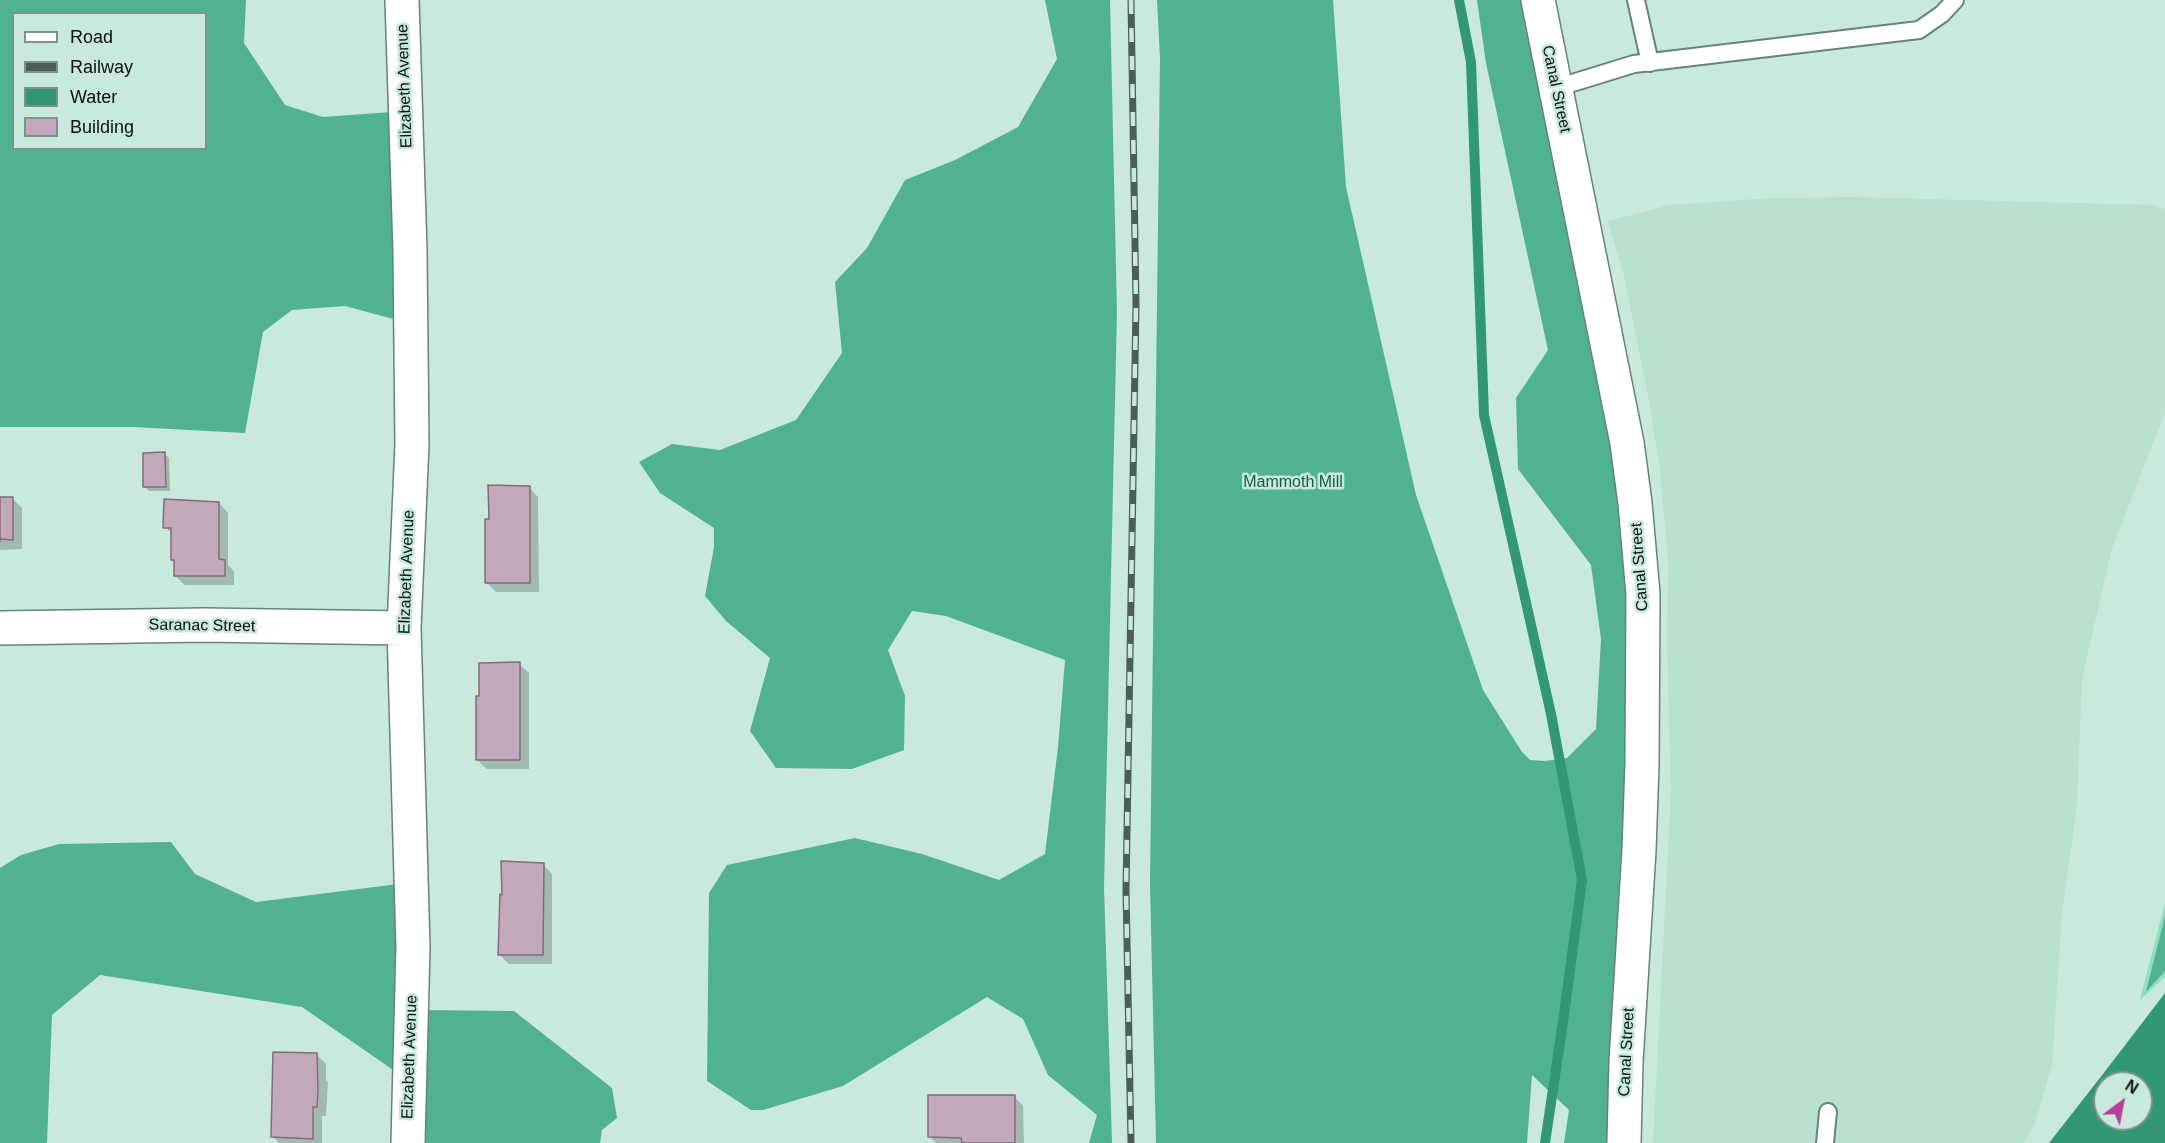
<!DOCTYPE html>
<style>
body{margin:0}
#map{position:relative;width:2165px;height:1143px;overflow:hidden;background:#c9e9dc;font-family:Arial,sans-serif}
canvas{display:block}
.legend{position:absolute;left:12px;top:12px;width:195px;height:138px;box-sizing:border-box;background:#c9e9dc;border:2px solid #7b9389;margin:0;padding:8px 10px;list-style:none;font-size:18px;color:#06110c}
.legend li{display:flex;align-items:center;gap:12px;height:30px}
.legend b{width:30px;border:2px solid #7b9389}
.north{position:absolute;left:2093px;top:1071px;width:60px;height:60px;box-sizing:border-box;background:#c9e9dc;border:2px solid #7b9389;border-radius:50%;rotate:32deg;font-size:16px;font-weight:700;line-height:24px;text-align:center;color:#06110c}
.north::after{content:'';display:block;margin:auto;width:21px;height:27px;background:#b44098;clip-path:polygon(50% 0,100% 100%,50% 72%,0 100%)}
</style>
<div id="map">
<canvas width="2165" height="1143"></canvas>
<ul class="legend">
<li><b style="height:8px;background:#fff"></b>Road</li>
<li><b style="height:8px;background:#4b5e56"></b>Railway</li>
<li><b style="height:16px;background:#329777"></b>Water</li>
<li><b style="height:16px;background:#c3a8ba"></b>Building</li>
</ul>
<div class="north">N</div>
</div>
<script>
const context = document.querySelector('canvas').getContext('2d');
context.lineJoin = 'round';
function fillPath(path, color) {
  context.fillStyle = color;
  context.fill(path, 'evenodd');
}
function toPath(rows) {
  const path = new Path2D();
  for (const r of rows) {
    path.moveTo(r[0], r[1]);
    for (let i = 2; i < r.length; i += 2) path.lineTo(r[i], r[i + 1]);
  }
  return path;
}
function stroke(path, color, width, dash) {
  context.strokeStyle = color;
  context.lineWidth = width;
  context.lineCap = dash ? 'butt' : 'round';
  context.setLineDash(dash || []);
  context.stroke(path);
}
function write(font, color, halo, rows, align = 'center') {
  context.font = font + ' Arial,sans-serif';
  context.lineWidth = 5;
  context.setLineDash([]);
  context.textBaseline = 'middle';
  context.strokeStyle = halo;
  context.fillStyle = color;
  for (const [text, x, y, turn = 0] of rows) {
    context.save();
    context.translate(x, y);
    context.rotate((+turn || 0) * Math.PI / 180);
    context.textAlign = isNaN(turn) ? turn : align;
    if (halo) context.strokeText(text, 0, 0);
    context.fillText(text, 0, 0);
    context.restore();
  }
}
fillPath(toPath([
 [1850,197,2154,205,2165,209,2165,413,2112,548,2082,679,2077,806,2062,913,2052,1066,2035,1124,2023,1143,1653,1143,1671,791,1667,644,1668,562,1660,470,1648,395,1624,276,1608,221,1669,205,1756,199]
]), '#b8e1d0');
fillPath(toPath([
 [2165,903,2165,977,2140,1000]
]), '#91ddbf');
fillPath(toPath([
 [0,0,246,0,244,43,285,105,323,117,405,111,412,324,345,306,292,310,263,332,245,433,133,427,0,427],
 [14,14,206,14,206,148,14,148],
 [1045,0,1110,0,1117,312,1104,887,1112,1143,1089,1143,1097,1115,1048,1075,1023,1019,987,997,843,1086,763,1110,751,1110,707,1081,709,893,727,865,855,838,922,854,999,880,1045,854,1058,747,1065,660,946,616,912,611,888,650,905,696,904,750,852,769,776,768,750,731,770,658,726,621,705,596,714,547,714,528,660,493,639,462,672,444,720,450,796,420,842,353,835,282,867,248,905,180,955,160,1018,127,1057,59],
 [1157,0,1333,0,1346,187,1416,495,1483,690,1522,752,1530,760,1545,761,1567,758,1596,729,1601,639,1591,565,1518,469,1516,398,1548,350,1486,63,1477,0,1529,0,1630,485,1622,1143,1564,1143,1569,1110,1532,1075,1527,1143,1156,1143,1150,884,1160,58],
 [171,842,195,874,256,902,406,883,418,1010,514,1011,612,1088,617,1118,602,1130,600,1143,411,1143,412,1083,302,1007,100,975,52,1015,47,1143,0,1143,0,868,21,855,59,844],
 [2165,916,2165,971,2146,992]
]), '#51b291');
fillPath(toPath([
 [2165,993,2165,1143,2049,1143,2103,1074],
 [2105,1083,2141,1083,2141,1119,2105,1119]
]), '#329777');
fillPath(toPath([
 [165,454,169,458,170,491,149,491,144,486],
 [529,487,538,497,539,592,496,592,486,582,490,520],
 [0,497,12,498,22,508,22,549,0,550],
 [219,503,228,513,228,565,234,571,234,585,185,585,175,576,173,535,165,527],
 [519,664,529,673,529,769,487,769,477,760,481,697],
 [543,864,552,874,552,964,509,964,499,954],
 [317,1055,326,1064,326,1080,328,1082,326,1116,322,1116,322,1143,279,1143,273,1136],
 [1014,1096,1023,1106,1024,1143,936,1143,930,1137]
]), '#0003');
stroke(toPath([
 [1459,0,1471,62,1484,415,1551,714,1582,880,1563,1022,1545,1143]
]), '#329777', 10);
const building = toPath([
 [165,452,166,487,143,487,143,453,165,452],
 [488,485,530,486,530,583,485,583,485,519,489,519,488,485],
 [0,497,13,497,13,540,0,539,0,541,0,497],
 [164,499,219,502,219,559,225,560,225,576,174,576,174,560,171,560,171,528,163,528,164,499],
 [520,662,520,760,476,760,476,696,479,696,479,663,520,662],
 [501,861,544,863,543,955,498,955,500,894,502,895,501,861],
 [273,1052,317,1053,318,1090,317,1107,313,1107,313,1139,271,1137,273,1052],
 [928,1095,1015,1095,1015,1143,962,1143,961,1138,928,1137,928,1095]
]);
fillPath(building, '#c3a8ba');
stroke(building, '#836b7b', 1.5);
const service = toPath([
 [1636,0,1650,63],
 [1556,88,1634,64,1919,30,1942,14,1955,0],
 [1825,1143,1828,1112]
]);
const minor = toPath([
 [402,0,410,250,412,444,404,628,413,947,408,1143],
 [0,628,204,625,404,628]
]);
const tertiary = toPath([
 [1538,0,1627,443,1635,503,1643,594,1642,764,1639,850,1626,1062,1624,1143]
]);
stroke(service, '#668377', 20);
stroke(minor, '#668377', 36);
stroke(tertiary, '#668377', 36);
stroke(service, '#fff', 16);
stroke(minor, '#fff', 33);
stroke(tertiary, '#fff', 33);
const rail = toPath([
 [1131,0,1136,305,1126,890,1131,1143]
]);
stroke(rail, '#4b5e56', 7);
stroke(rail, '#c9e9dc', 4.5, [14]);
write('16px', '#06110c', '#c9e9dc', [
 ["Elizabeth Avenue",405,86,-92],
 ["Canal Street",1556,89,78],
 ["Canal Street",1640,567,-94],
 ["Elizabeth Avenue",407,572,-88],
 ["Saranac Street",202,626,1],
 ["Canal Street",1627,1052,-87],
 ["Elizabeth Avenue",410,1057,-88]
]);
write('16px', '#115e48', '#c9e9dc', [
 ["Mammoth Mill",1293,483]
]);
</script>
